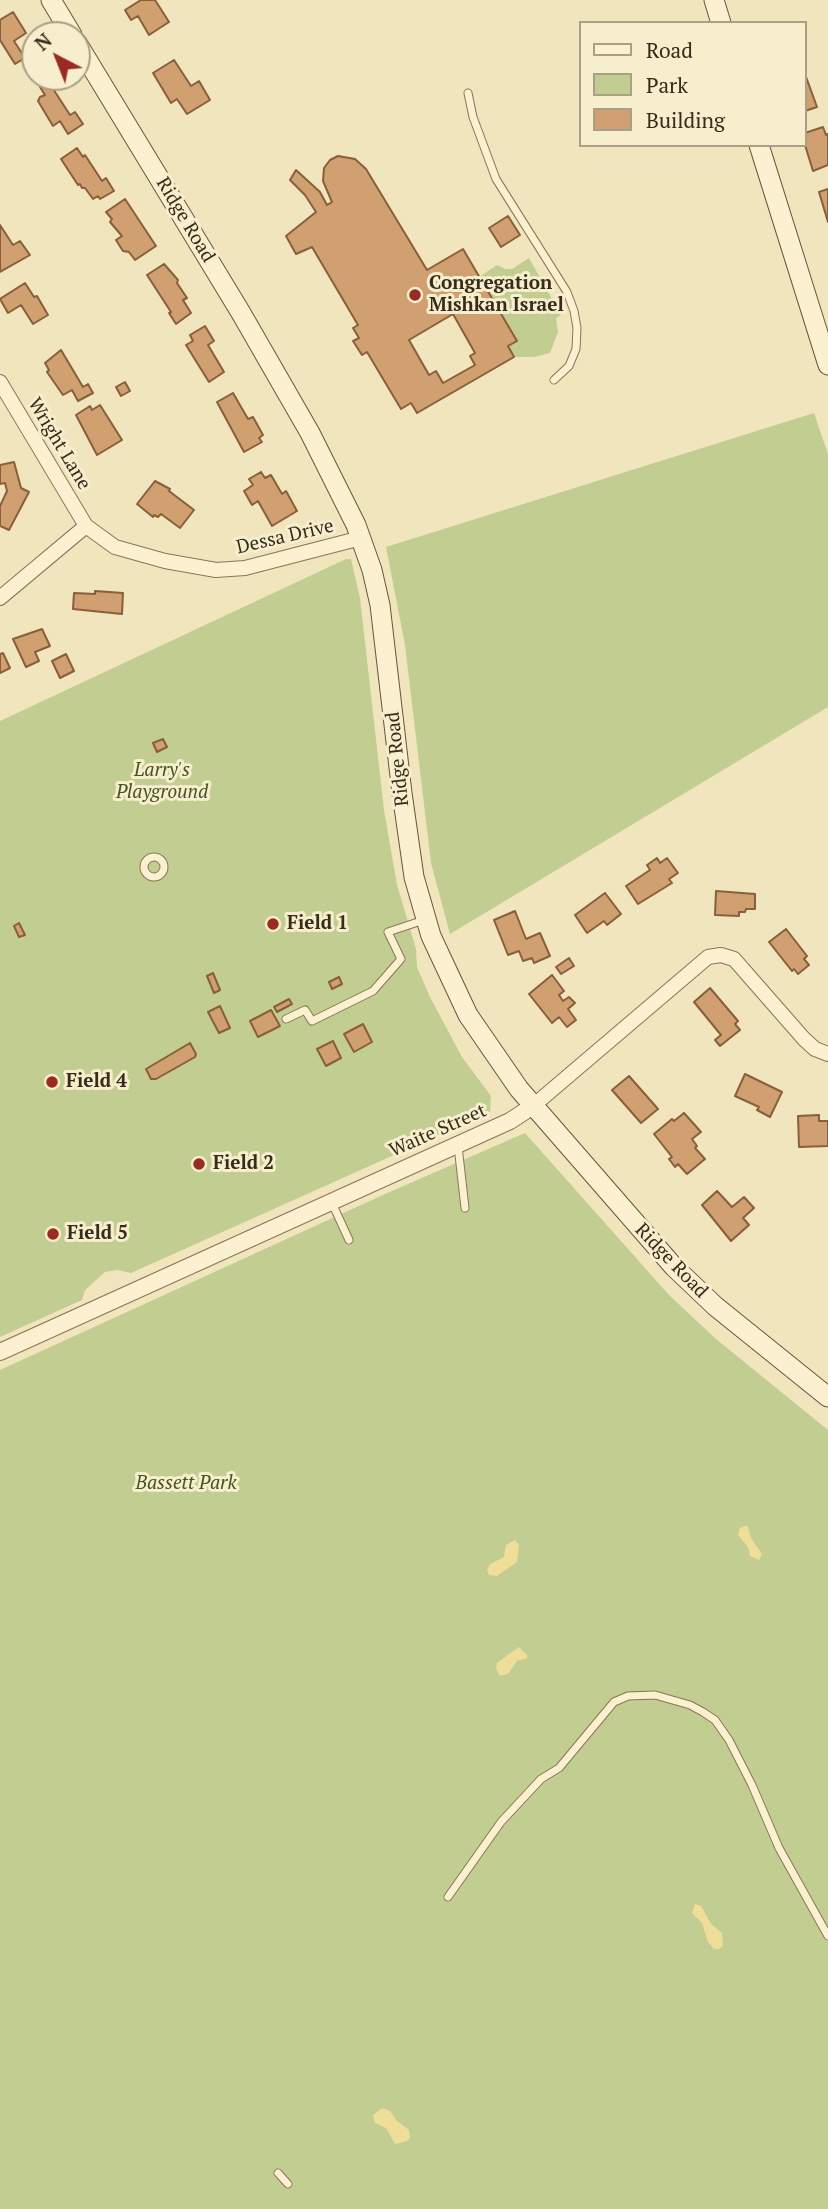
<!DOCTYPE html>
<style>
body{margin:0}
#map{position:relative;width:828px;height:2209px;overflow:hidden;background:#f0e5bd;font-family:"PT Serif",serif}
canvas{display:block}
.legend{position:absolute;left:579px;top:21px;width:228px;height:126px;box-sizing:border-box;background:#f7eecd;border:2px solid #aaa086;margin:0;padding:9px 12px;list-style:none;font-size:21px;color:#372b1b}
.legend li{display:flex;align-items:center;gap:14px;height:35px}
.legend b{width:35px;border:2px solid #aaa086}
.north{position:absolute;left:21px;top:21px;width:70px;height:70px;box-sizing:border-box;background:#f7eecd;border:2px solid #aaa086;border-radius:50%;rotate:318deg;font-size:19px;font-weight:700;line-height:28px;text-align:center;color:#372b1b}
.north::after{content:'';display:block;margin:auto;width:24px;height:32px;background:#9b2b22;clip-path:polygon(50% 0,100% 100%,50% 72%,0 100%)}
</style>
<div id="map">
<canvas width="828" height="2209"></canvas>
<ul class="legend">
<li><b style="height:9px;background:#fbf1d0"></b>Road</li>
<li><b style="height:19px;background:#c2ce91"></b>Park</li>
<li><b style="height:19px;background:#d0a071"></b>Building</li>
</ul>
<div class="north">N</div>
</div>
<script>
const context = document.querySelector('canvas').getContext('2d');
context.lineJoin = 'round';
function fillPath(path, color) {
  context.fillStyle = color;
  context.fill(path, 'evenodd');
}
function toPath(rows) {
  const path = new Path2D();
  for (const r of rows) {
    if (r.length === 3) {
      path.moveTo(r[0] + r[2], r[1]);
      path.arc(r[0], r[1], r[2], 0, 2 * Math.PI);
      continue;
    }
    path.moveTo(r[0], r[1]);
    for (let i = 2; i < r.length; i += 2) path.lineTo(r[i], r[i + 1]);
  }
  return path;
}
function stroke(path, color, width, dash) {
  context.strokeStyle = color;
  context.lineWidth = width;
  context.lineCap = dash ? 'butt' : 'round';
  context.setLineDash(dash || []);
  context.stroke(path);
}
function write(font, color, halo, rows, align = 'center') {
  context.font = font + ' "PT Serif",serif';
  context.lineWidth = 6;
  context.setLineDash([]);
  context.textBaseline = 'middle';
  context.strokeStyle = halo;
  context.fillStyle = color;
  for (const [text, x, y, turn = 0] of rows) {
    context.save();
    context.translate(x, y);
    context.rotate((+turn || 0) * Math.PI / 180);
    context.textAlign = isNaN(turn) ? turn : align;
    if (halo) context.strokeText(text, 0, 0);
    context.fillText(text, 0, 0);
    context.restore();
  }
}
fillPath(toPath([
 [529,258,561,315,556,318,558,332,550,353,534,357,514,357,479,277,497,265,505,269,512,269],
 [814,413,828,454,828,707,450,934,431,863,405,645,386,547],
 [346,559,351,559,360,598,384,810,397,885,416,949,417,967,430,997,462,1057,491,1096,490,1112,131,1273,117,1270,105,1272,85,1290,82,1300,0,1337,0,721],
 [525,1133,669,1295,716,1339,828,1430,828,2209,0,2209,0,1370,385,1194]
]), '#c2ce91');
fillPath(toPath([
 [747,1525,751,1538,762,1554,759,1560,750,1556,748,1547,738,1535,740,1528],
 [515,1540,519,1545,517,1562,497,1576,489,1575,487,1570,490,1564,504,1557,506,1545],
 [519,1647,527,1655,527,1658,517,1661,508,1674,500,1676,496,1668,497,1663],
 [695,1904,701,1906,711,1924,722,1933,723,1946,719,1949,714,1949,708,1942,702,1923,692,1913],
 [382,2108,390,2111,397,2121,409,2130,410,2138,407,2141,395,2144,386,2128,375,2123,373,2115]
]), '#eede98');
const building = toPath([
 [141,0,155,0,169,22,149,35,138,16,131,20,125,10,141,0],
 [13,12,26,33,14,41,25,58,15,64,0,40,0,20,13,12],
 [174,60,191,86,199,81,210,100,187,114,177,99,171,103,153,73,174,60],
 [805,74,817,107,805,111,805,74],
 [48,81,70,115,75,112,83,124,68,134,60,121,53,126,38,101,40,97,45,95,40,87,48,81],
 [823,127,826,135,828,134,828,165,813,171,805,145,805,133,823,127],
 [77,148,83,157,85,155,102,181,106,178,114,191,100,199,98,196,93,199,85,188,82,188,80,184,78,185,61,159,77,148],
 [338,156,355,159,366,169,427,270,463,249,517,341,508,346,514,357,417,413,411,403,401,409,367,352,362,355,353,341,359,338,353,328,358,325,312,247,296,254,286,236,316,212,305,195,290,180,296,170,320,192,327,205,332,202,323,181,324,168,330,160,338,156],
 [453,314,475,353,470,356,475,365,443,383,436,371,429,375,409,340,453,314],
 [828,189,828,222,819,192,828,189],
 [125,199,156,246,135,260,129,252,123,251,116,240,122,236,110,222,112,219,106,212,125,199],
 [508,216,520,235,501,247,489,228,508,216],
 [0,225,13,245,20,241,30,255,0,272,0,225],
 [164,264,178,280,177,283,187,298,183,300,191,313,176,324,169,313,171,312,147,275,164,264],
 [25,283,34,297,37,296,48,315,33,324,21,305,8,313,0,299,25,283],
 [205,326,214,341,208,345,224,372,209,382,186,345,193,341,190,335,205,326],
 [61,350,83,387,88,384,93,393,78,401,72,390,63,395,47,372,49,370,45,363,61,350],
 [125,382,130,391,121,396,116,387,125,382],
 [233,393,248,419,253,417,263,435,259,438,262,442,244,452,217,402,233,393],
 [100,405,122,440,97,455,76,415,90,406,92,410,100,405],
 [14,462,21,488,29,492,9,530,0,526,0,506,7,491,5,483,0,484,0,465,14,462],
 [261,472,265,478,271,475,282,494,286,491,297,511,272,526,258,501,252,505,244,491,253,485,249,479,261,472],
 [155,481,170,489,169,491,194,510,180,528,161,514,158,517,154,515,153,517,137,504,155,481],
 [95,591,123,593,122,614,73,609,74,593,95,594,95,591],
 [42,629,50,646,35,652,39,661,26,667,13,639,42,629],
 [3,653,10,668,0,673,0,654,3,653],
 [66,654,74,671,60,678,52,661,66,654],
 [163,739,167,747,157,752,153,743,163,739],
 [657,858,660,863,667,858,678,873,669,879,672,883,638,904,626,886,650,870,647,865,657,858],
 [716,891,755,894,755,909,746,909,745,912,739,912,739,916,715,915,716,891],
 [605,893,621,914,607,925,604,921,587,933,575,915,605,893],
 [515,911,526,939,540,933,550,956,534,963,532,958,523,961,519,951,508,955,494,920,515,911],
 [19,923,25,935,19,937,14,926,19,923],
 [786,929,807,956,804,959,809,965,798,974,794,969,792,971,769,942,786,929],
 [569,958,574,966,561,974,556,967,569,958],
 [213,973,220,990,214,993,207,976,213,973],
 [552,975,564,991,559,995,563,1001,569,997,575,1003,568,1009,576,1020,567,1027,559,1017,552,1023,529,994,552,975],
 [339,977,342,984,332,989,329,982,339,977],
 [710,988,738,1021,735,1024,740,1030,720,1046,715,1040,721,1035,694,1002,710,988],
 [289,999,292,1004,277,1012,274,1007,289,999],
 [220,1006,230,1028,219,1033,208,1012,220,1006],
 [271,1010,280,1026,258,1037,250,1021,271,1010],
 [363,1024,372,1042,354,1052,344,1034,363,1024],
 [333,1041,341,1058,326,1066,317,1049,333,1041],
 [190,1043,196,1054,195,1057,156,1079,151,1079,146,1069,190,1043],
 [745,1074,782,1092,770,1117,757,1110,759,1107,735,1096,745,1074],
 [629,1076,658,1109,641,1123,612,1090,629,1076],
 [684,1113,701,1132,692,1139,697,1146,695,1148,705,1159,687,1174,678,1164,675,1167,669,1159,672,1157,654,1134,672,1119,674,1121,684,1113],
 [819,1115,819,1121,828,1121,828,1146,799,1147,798,1116,819,1115],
 [717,1191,732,1207,744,1197,754,1208,743,1218,749,1225,731,1241,702,1205,717,1191]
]);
fillPath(building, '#d0a071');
stroke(building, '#895f3a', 2);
const service = toPath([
 [468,93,473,117,496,179,567,292,574,311,577,328,576,349,569,366,554,380],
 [154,867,10],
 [286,1019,305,1010,312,1021,373,991,401,959,388,932,424,920],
 [458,1146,465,1208],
 [332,1203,349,1240],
 [448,1897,501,1822,541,1779,559,1768,614,1702,628,1696,655,1695,690,1705,703,1712,715,1720,729,1740,752,1785,779,1848,828,1936],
 [278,2173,288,2184]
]);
const minor = toPath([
 [0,382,86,526],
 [0,598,86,526,115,547,165,561,216,570,245,568,361,538],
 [533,1106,708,957,721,955,734,959,804,1039,815,1049,828,1054]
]);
const tertiary = toPath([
 [0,1352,510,1121,533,1106]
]);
const secondary = toPath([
 [51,0,72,35],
 [714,0,721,23],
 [77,43,241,313,310,433,356,525,372,570,380,605,402,793,414,877,431,936,468,1015,519,1089,674,1267,715,1306,828,1397],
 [759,145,828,365]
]);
stroke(service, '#897555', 9);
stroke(minor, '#897555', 16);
stroke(tertiary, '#897555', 18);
stroke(secondary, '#6a5539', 21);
stroke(service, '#fbf1d0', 7);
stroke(minor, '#fbf1d0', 14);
stroke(tertiary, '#fbf1d0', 16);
stroke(secondary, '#fbf1d0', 19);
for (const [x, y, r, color] of [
 [415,295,7,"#9b2b22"],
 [273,924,7,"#9b2b22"],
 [52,1082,7,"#9b2b22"],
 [199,1164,7,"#9b2b22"],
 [53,1234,7,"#9b2b22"]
]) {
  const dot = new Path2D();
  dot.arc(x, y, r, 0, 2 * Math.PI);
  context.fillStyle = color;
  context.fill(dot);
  stroke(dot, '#f7eecd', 2.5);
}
write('19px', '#372b1b', '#f7eecd', [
 ["Ridge Road",185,220,59],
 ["Wright Lane",59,444,59],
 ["Dessa Drive",285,537,-13],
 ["Ridge Road",398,759,-96],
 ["Waite Street",438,1131,-24],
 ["Ridge Road",671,1261,46]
]);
write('bold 19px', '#372b1b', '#f7eecd', [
 ["Congregation",429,284],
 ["Mishkan Israel",429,306],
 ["Field 1",287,924],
 ["Field 4",66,1082],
 ["Field 2",213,1164],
 ["Field 5",67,1234]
], 'left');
write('italic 19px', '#435520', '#f7eecd', [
 ["Larry's",162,771],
 ["Playground",162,793],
 ["Bassett Park",186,1484]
]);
</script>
